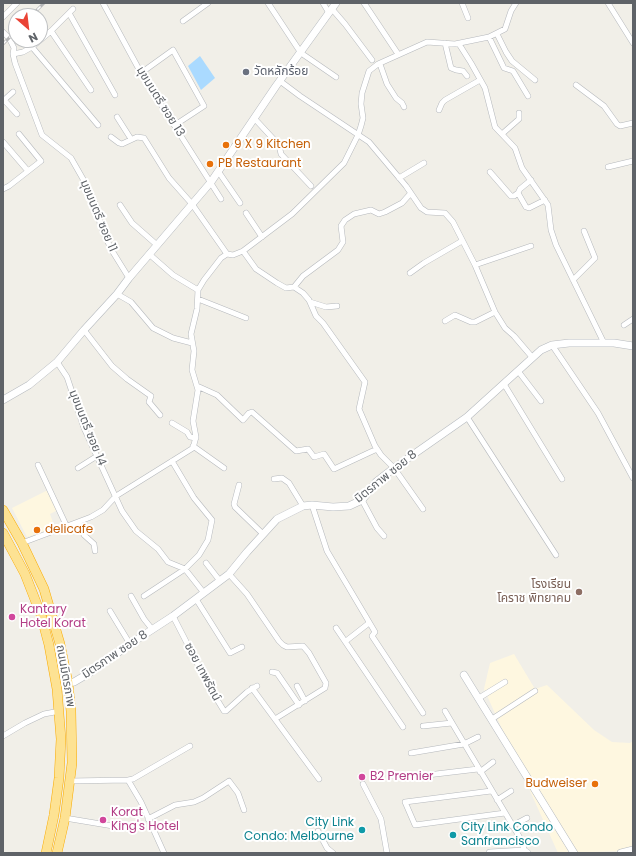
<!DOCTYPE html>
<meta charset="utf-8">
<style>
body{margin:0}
#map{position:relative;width:636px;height:856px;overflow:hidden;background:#f1efe8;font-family:Poppins,sans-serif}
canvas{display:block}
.frame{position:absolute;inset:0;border:4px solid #5f6368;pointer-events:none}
.north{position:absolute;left:8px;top:8px;width:40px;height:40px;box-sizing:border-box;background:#fff;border:1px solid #bfc1c3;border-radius:50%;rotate:152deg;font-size:11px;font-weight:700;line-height:16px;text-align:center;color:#5f6368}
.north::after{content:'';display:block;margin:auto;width:14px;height:18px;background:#ea4335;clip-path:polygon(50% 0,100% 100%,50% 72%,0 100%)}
</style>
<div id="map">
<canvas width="636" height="856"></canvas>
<div class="frame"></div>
<div class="north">N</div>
</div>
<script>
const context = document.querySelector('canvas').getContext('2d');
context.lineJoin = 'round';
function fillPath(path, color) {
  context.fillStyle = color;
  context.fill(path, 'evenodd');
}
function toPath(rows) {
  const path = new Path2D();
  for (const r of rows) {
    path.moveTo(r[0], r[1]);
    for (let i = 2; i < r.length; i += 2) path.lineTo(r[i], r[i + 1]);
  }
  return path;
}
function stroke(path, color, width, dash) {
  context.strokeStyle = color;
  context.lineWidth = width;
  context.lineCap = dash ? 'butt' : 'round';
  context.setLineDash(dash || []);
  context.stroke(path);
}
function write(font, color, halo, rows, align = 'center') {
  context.font = font + ' Poppins,"Noto Sans Thai",sans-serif';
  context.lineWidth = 4;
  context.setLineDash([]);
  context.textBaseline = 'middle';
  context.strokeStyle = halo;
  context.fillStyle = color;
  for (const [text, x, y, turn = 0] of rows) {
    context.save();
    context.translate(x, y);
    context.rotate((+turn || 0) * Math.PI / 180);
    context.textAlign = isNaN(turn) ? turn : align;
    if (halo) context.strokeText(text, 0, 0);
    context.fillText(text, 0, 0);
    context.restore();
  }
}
fillPath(toPath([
 [48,490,58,510,50,514,55,528,27,537,12,508],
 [514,654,535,689,547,685,594,730,612,742,630,743,633,741,633,848,625,851,558,853,484,689,490,663]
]), '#fef7e0');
fillPath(toPath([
 [200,56,215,78,201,90,188,66]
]), '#aadaff');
const street = toPath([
 [103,3,141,73,221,199],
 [268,3,301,53,336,77],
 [323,3,329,13],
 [364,3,398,54],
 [462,3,468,18],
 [608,3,633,43],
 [332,9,345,24,372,60],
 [69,13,115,95],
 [3,17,17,3],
 [183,21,208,3],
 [51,31,91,90],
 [3,32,9,38,14,48,13,54,15,63,42,135,71,158,87,186,98,210,100,224,111,249,129,278],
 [497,34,506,52,512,61,535,80],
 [489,37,504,68,513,71,528,96],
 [445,43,451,68,456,70,463,71,467,76],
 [459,44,471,63,485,88,495,127,515,148,522,168,548,205,551,230,556,245,604,343],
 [32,47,98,125],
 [13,54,23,52,32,47,51,31,73,9],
 [380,64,387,84,396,98,402,103,404,107],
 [141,73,173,50,204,106,175,125],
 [280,81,300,96,369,142,406,186,421,208,427,212,445,213,453,222,475,265,495,312,505,328,514,336,532,357],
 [576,85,604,106,617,124,620,126,633,123],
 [4,100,17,114],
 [3,101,13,92],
 [439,110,442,103,445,100,480,80],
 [117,117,131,139],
 [254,118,279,145,281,154,311,186],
 [502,134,519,119,519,113],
 [111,137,119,143,122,144,137,137,144,138,169,178,192,204,227,254],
 [3,142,28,171],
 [608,167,633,161],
 [218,171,240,203],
 [490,172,511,196,514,196,518,193],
 [399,178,424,163],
 [531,180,520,189,518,193,526,207,529,208,545,200],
 [3,189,9,186,41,161,19,134],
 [120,205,132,223,157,245],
 [246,213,262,237],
 [243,251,256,269,277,283,286,288,294,287,303,293,309,300,316,316,323,323,365,382,359,409,375,446,381,455,394,468,423,509],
 [149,254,173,275,198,290],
 [475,265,531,246],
 [410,273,424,263,462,241],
 [573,280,595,258,584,231],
 [294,287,303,276,338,250,343,242,341,226,345,220,354,214,371,210,379,214,385,212,402,203,410,194],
 [117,294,131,302,153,328,173,338,192,343],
 [198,299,246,318],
 [310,302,326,307,337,306],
 [445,321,455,315,471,322,475,322,495,312],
 [624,325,633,319],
 [84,330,112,366,127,379,151,396,149,402,160,415],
 [552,345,598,413,633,478],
 [57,362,67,377,84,428,122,511,136,531,158,549,168,562,185,569,204,593],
 [518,371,541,401],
 [504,384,562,479],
 [197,386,217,395,243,420,249,413,252,412,296,451,308,449,314,457,324,454,334,469,377,449],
 [467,417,556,555],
 [172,423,187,432,190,437,196,438],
 [193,446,224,468],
 [38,465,67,527],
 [78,468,97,456],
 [274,479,282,478,289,483,303,506],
 [239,485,234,504,235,507,263,534],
 [362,500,377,528,384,536],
 [312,505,327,551,375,632,372,636,423,713],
 [79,523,84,535,94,544,95,551],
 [22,543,91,517,103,510,116,496,193,448,196,437,193,421,198,390,192,370,194,351,191,334,197,309,198,290,204,280,221,258,227,254,233,255,243,251,292,214,344,163,358,135,361,126,363,118,361,104,362,93,369,71,378,64,427,42,455,44,489,37,505,29,511,11,516,3],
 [206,563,220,581],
 [229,574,247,594,279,641,283,645,287,647,303,646,309,653,326,683,325,688,275,719],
 [131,596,144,619,152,629],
 [144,596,185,569,199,555,208,540,212,520,194,498,172,461],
 [196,599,230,653,242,647],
 [110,611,130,644],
 [173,616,210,688,224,711,226,711,247,692,257,686],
 [336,628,403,727],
 [346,641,369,623],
 [272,672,277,673,299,705],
 [297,686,305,701],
 [252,688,319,779],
 [479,698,505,682],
 [445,711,523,843,524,851],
 [492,719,535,691],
 [423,726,452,723],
 [3,736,25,723,44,714,60,711],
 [411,753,464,744,478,737],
 [480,772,493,762],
 [402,778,478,769],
 [128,780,133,779,190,746],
 [70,781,128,780,141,802,164,853],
 [363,784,381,819,387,853],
 [491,791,405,802,415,825,505,813],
 [497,800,511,791],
 [65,818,113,826],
 [148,819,175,805,194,802,203,798,229,781,238,793,244,810],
 [512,826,527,818],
 [318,831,327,848,333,853]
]);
const secondary = toPath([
 [3,400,29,385,57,362,84,330,117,294,129,278,211,182,276,86,336,3],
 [464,675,574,853],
 [68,683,74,682,91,672,130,644,173,616,229,574,247,552,277,519,303,506,312,505,333,507,349,506,362,500,376,482,394,468,467,417,541,350,552,345,569,343,614,343,633,346],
 [490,853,524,851,527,853],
 [621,853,633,850]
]);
const highway = toPath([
 [3,510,22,543,44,589,60,644,68,683,71,711,72,763,65,818,57,853],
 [3,533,25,574,41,615,49,645,57,689,61,739,59,778,54,815,46,853]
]);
stroke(street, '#b5b8bc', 6);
stroke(secondary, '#b6babf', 8);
stroke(highway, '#f9ab00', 10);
stroke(street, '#fff', 5);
stroke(secondary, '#fff', 7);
stroke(highway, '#fde293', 9);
const rail = toPath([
 [31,16,44,3],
 [3,44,16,31]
]);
stroke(rail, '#b6b7b8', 3);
stroke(rail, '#fff', 1.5, [4.5]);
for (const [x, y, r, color] of [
 [246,72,4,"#6b7280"],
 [226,145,4,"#e8710a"],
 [210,164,4,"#e8710a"],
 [37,530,4,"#e8710a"],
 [579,592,4,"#8d6e63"],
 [12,617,4,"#d1479c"],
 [362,777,4,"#d1479c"],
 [595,784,4,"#e8710a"],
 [103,820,4,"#d1479c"],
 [362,830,4,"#0f9aa8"],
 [453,835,4,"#0f9aa8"]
]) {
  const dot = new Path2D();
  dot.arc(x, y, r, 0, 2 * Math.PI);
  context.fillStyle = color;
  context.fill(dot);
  stroke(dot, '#fff', 1.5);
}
write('12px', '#5b616d', '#fff', [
 ["วัดหลักร้อย",254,72]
], 'left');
write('12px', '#5f6368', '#fff', [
 ["มุขมนตรี ซอย 13",160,102,58],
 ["มุขมนตรี ซอย 11",98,216,67],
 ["มุขมนตรี ซอย 14",87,428,68],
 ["มิตรภาพ ซอย 8",386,477,-39],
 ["มิตรภาพ ซอย 8",115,655,-34],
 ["ซอย เทพรัตน์",202,672,62],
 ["ถนนมิตรภาพ",65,676,80]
]);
write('12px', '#c56008', '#fff', [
 ["9 X 9 Kitchen",234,145],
 ["PB Restaurant",218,164],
 ["delicafe",45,530],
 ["Budweiser",587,784,"right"]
], 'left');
write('12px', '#785e54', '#fff', [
 ["โรงเรียน",571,585],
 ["โคราช พิทยาคม",571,599]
], 'right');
write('12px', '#b23c85', '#fff', [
 ["Kantary",20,610],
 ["Hotel Korat",20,624],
 ["B2 Premier",370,777],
 ["Korat",111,813],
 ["King's Hotel",111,827]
], 'left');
write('12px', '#0d838f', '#fff', [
 ["City Link",354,823],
 ["Condo: Melbourne",354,837],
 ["City Link Condo",461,828,"left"],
 ["Sanfrancisco",461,842,"left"]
], 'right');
</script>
